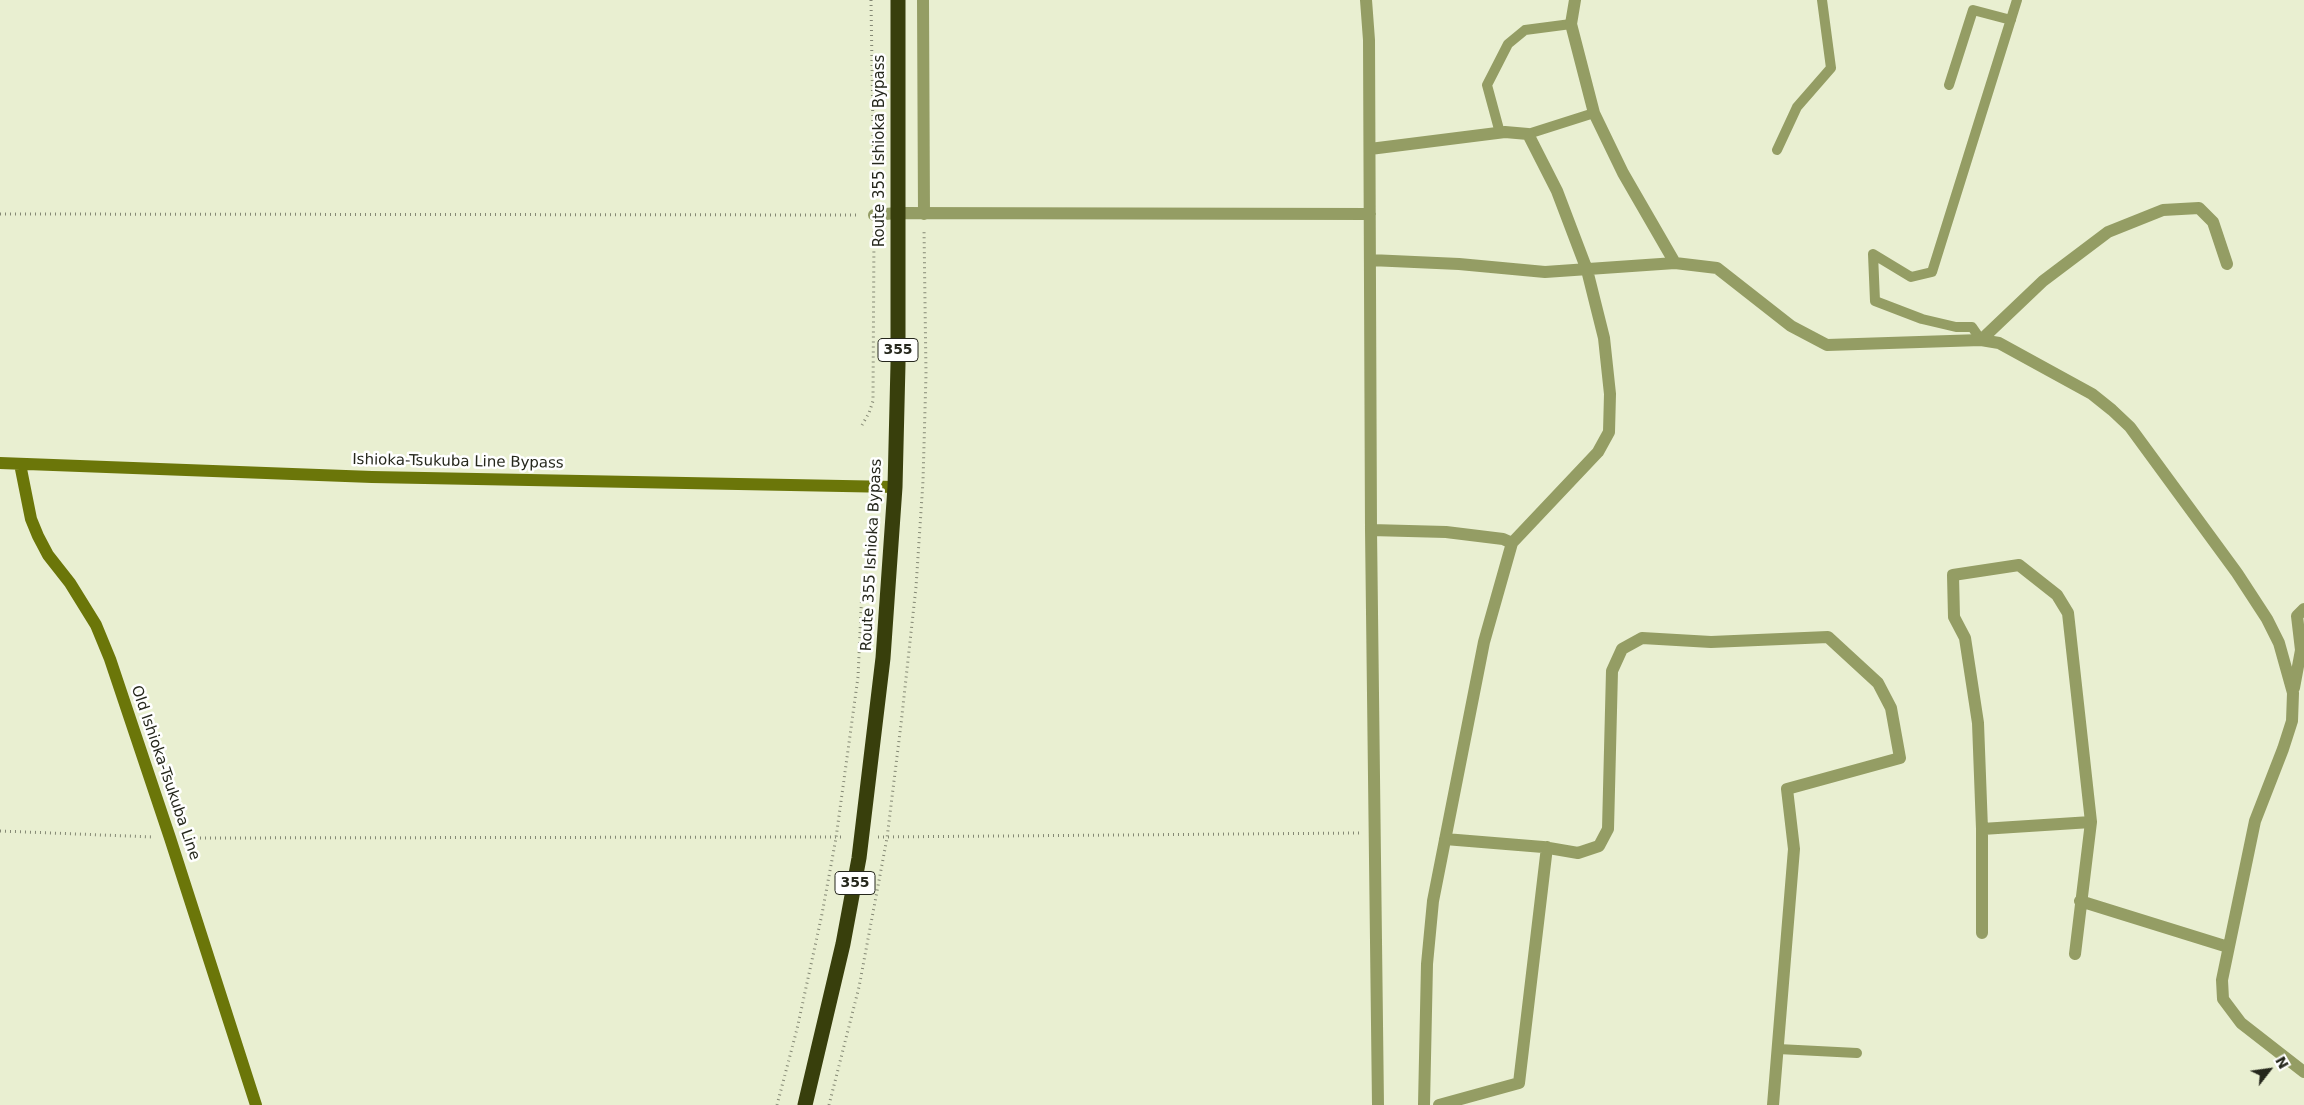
<!DOCTYPE html>
<style>
body{margin:0}
#map{position:relative;width:2304px;height:1105px;overflow:hidden;background:#e9efd1;font-family:"DejaVu Sans",sans-serif}
canvas{display:block}
.north{position:absolute;left:2244px;top:1045px;width:50px;height:50px;-webkit-text-stroke:4px #fff;paint-order:stroke;rotate:60deg;font-size:14px;font-weight:700;line-height:20px;text-align:center;color:#25271c}
.north::after{content:'';display:block;margin:auto;width:18px;height:22px;background:#25271c;clip-path:polygon(50% 0,100% 100%,50% 72%,0 100%)}
</style>
<div id="map">
<canvas width="2304" height="1105"></canvas>
<div class="north">N</div>
</div>
<script>
const context = document.querySelector('canvas').getContext('2d');
context.lineJoin = 'round';
function toPath(rows) {
  const path = new Path2D();
  for (const r of rows) {
    path.moveTo(r[0], r[1]);
    for (let i = 2; i < r.length; i += 2) path.lineTo(r[i], r[i + 1]);
  }
  return path;
}
function stroke(path, color, width, dash) {
  context.strokeStyle = color;
  context.lineWidth = width;
  context.lineCap = dash ? 'butt' : 'round';
  context.setLineDash(dash || []);
  context.stroke(path);
}
function write(font, color, halo, rows, align = 'center') {
  context.font = font + ' "DejaVu Sans",sans-serif';
  context.lineWidth = 5;
  context.setLineDash([]);
  context.textBaseline = 'middle';
  context.strokeStyle = halo;
  context.fillStyle = color;
  for (const [text, x, y, turn = 0] of rows) {
    context.save();
    context.translate(x, y);
    context.rotate((+turn || 0) * Math.PI / 180);
    context.textAlign = isNaN(turn) ? turn : align;
    if (halo) context.strokeText(text, 0, 0);
    context.fillText(text, 0, 0);
    context.restore();
  }
}
stroke(toPath([
 [871,0,874,199],
 [0,214,859,215],
 [862,425,869,413,873,401,874,231],
 [0,831,154,837],
 [878,837,1359,833],
 [185,838,844,837],
 [777,1105,797,1029,822,914,836,838,858,677,862,589],
 [829,1105,859,987,887,838,901,724,916,587,923,481,926,374,924,229]
]), '#848874', 3, [1, 4]);
stroke(toPath([
 [1949,85,1973,10,2011,20],
 [1500,133,1487,85,1508,44,1525,30,1571,24],
 [1528,134,1594,113],
 [1777,150,1797,107,1831,68,1822,0],
 [1981,340,1972,327,1956,327,1922,319,1875,301,1873,254,1911,277,1932,272,2017,0],
 [1778,1049,1857,1053]
]), '#949d64', 10);
stroke(toPath([
 [923,0,924,214],
 [1366,0,1369,40,1371,530,1378,1105],
 [1575,0,1571,24,1594,113,1623,173,1675,263],
 [1370,149,1505,132,1528,134,1557,191,1587,270,1604,338,1610,394,1609,432,1598,452,1512,543,1484,642,1433,901,1427,964,1424,1105],
 [874,215,897,213,1370,214],
 [1370,260,1459,264,1545,272,1675,263,1717,268,1791,326,1827,345,1981,340,1999,343,2092,394,2112,410,2130,427,2237,573,2267,619,2279,643,2293,693,2292,721,2283,749,2255,821,2222,980,2223,999,2241,1023,2304,1072],
 [1981,340,2043,281,2108,232,2163,210,2199,208,2213,222,2227,264],
 [1371,530,1446,532,1503,539,1512,543],
 [2294,688,2301,650,2297,616,2304,609],
 [1982,829,2091,822],
 [1445,839,1543,847,1578,853,1599,846,1608,829,1612,671,1622,649,1642,638,1711,642,1828,637,1878,683,1891,708,1900,758,1787,789,1794,849,1773,1105],
 [2080,901,2228,947],
 [1982,933,1982,829,1978,723,1965,638,1954,617,1953,575,2019,565,2057,595,2068,613,2091,822,2075,954],
 [1439,1105,1519,1083,1547,847]
]), '#949d64', 12);
stroke(toPath([
 [0,463,372,477,895,487],
 [20,464,31,519,38,536,48,555,70,583,96,625,110,659,170,838,256,1105]
]), '#6b7609', 12);
stroke(toPath([
 [805,1105,843,944,859,858,883,658,895,487,898,364,898,0]
]), '#383f0c', 15);
for (const [x, y, w] of [
 [898,350,40],
 [855,883,40]
]) {
  const box = new Path2D();
  box.roundRect(x - w / 2, y - 11.5, w, 23, 4);
  context.fillStyle = '#fff';
  context.fill(box);
  stroke(box, '#25271c', 1);
}
write('bold 14px', '#25271c', null, [
 ["355",898,350],
 ["355",855,883]
]);
write('15px', '#25271c', '#fff', [
 ["Route 355 Ishioka Bypass",880,151,-90],
 ["Ishioka-Tsukuba Line Bypass",458,462,1],
 ["Route 355 Ishioka Bypass",872,555,-87],
 ["Old Ishioka-Tsukuba Line",165,773,71]
]);
</script>
